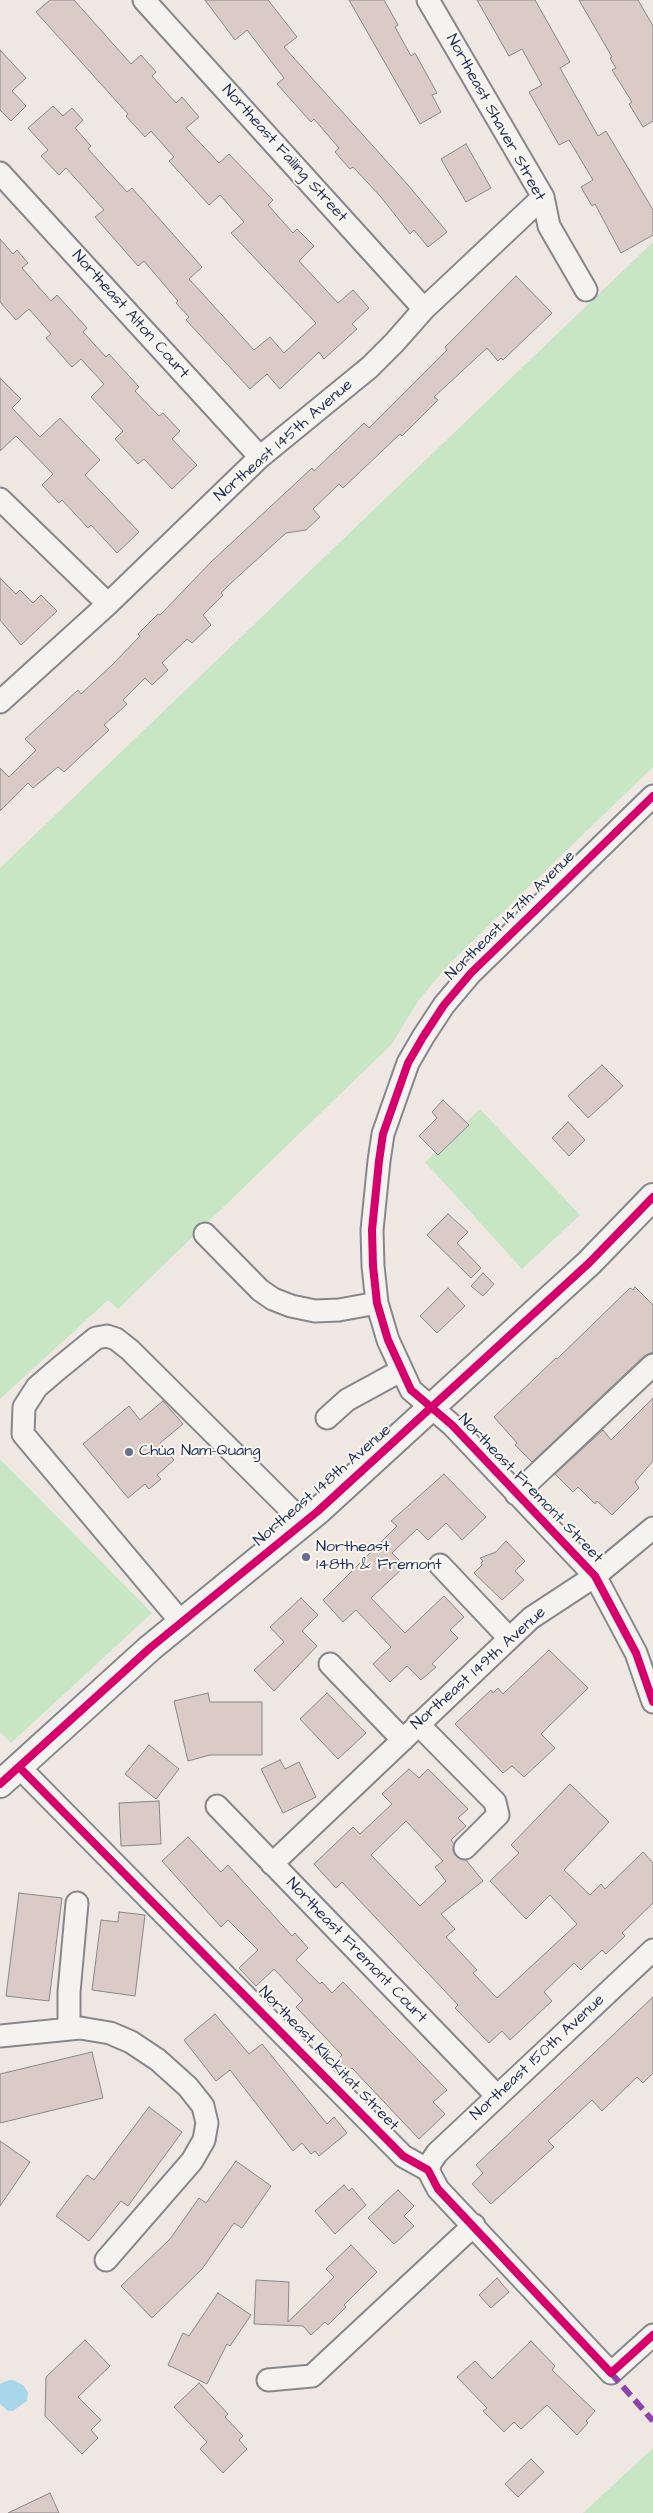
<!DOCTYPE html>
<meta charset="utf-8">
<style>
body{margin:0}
canvas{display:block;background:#efe8e2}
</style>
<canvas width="653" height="2513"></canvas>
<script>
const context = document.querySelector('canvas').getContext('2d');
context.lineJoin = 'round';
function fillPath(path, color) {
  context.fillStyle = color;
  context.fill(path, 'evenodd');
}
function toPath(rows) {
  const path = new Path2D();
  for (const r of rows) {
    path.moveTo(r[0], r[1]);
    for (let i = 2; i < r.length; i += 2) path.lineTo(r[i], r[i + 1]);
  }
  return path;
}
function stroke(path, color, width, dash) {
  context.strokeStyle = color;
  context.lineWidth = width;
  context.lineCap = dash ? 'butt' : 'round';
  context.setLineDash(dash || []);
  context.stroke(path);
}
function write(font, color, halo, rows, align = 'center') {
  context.font = font + ' "Architects Daughter",sans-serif';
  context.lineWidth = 4;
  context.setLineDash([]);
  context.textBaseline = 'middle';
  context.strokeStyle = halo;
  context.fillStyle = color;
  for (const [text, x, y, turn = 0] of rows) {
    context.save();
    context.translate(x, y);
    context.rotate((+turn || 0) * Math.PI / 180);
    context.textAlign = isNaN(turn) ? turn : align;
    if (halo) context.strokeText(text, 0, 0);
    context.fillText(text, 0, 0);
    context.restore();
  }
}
fillPath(toPath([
 [653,242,653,767,450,963,418,1001,392,1044,118,1309,108,1300,0,1399,0,868],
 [480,1109,580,1215,522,1269,425,1162],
 [0,1459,152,1613,11,1743,0,1732],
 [653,2448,653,2513,583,2513]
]), '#c8e6c4');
fillPath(toPath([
 [9,2380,14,2380,24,2386,28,2393,27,2401,13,2411,8,2411,0,2404,0,2384]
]), '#a9d7ea');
const building = toPath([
 [50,0,74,0,131,64,141,55,156,72,152,76,176,103,182,97,199,117,186,128,219,163,229,154,273,200,268,205,293,233,297,229,314,246,299,261,338,303,353,290,369,308,352,324,357,329,324,359,319,352,280,389,267,374,250,389,186,320,189,317,176,303,178,301,144,261,138,266,95,217,104,210,66,168,59,175,41,156,48,150,28,128,53,106,63,116,72,108,83,120,75,128,91,146,88,149,127,192,132,188,202,267,189,279,254,350,270,337,284,353,316,323,231,233,244,222,220,195,209,205,169,161,174,157,151,131,145,137,126,116,128,114,36,12,50,0],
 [205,0,268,0,297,37,284,47,408,185,447,232,428,247,414,230,410,234,381,197,353,167,350,169,335,152,339,148,314,119,311,122,277,84,284,78,247,30,235,40,205,0],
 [349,0,384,0,398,25,395,27,411,56,415,53,437,93,432,95,441,112,420,124,349,0],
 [477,0,535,0,570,62,560,68,598,136,606,131,653,210,653,235,621,253,595,204,592,206,581,187,593,180,569,140,559,145,529,92,542,85,522,49,509,56,477,0],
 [579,0,638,0,653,26,653,121,643,127,629,104,632,102,612,70,616,68,610,58,612,57,579,0],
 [0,50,26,78,12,91,26,106,11,121,0,110,0,50],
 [466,144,491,188,466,202,441,159,466,144],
 [0,239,13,254,17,250,28,263,22,268,51,301,57,295,87,328,83,332,106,357,109,354,139,387,135,391,159,416,163,413,180,431,172,439,197,465,172,489,144,459,138,464,115,439,123,431,91,397,104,384,81,359,72,367,46,338,51,334,29,309,16,320,0,302,0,239],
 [516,276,552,313,503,360,501,358,498,361,487,348,434,397,438,400,402,436,400,434,343,488,339,484,313,509,320,517,306,530,286,533,230,584,221,593,223,595,203,615,211,625,192,643,187,639,162,663,168,670,152,685,145,678,123,700,127,704,104,725,109,730,64,772,58,767,33,788,28,783,0,811,0,768,9,777,36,750,25,739,78,690,81,694,113,664,140,636,138,634,158,614,160,615,212,561,312,468,314,471,364,423,369,428,447,350,445,347,516,276],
 [0,378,21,399,12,408,40,437,60,418,100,460,85,475,139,532,117,553,91,525,88,528,62,500,59,503,42,485,53,474,16,436,0,451,0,378],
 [0,578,16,594,20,590,33,603,41,595,57,611,21,645,0,620,0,578],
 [602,1065,623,1086,588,1118,568,1096,602,1065],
 [443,1100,469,1125,438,1155,419,1136,437,1118,432,1112,443,1100],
 [568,1122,585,1140,569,1156,552,1138,568,1122],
 [448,1214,468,1232,457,1243,481,1268,471,1278,427,1235,448,1214],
 [483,1273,494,1284,483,1296,471,1286,483,1273],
 [635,1287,653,1305,653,1352,644,1356,532,1462,515,1445,517,1443,494,1417,556,1358,557,1359,630,1288,633,1290,635,1287],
 [448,1288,465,1306,437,1333,420,1316,448,1288],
 [653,1398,653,1461,635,1482,639,1488,612,1515,597,1501,595,1504,578,1487,573,1492,555,1474,603,1430,611,1440,653,1398],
 [163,1401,183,1424,160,1443,174,1460,157,1475,161,1479,149,1489,145,1484,128,1498,83,1444,129,1406,140,1420,163,1401],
 [444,1474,486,1517,462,1540,446,1523,428,1540,417,1529,392,1553,405,1566,371,1598,405,1633,444,1596,464,1617,450,1630,458,1638,432,1664,436,1667,421,1680,407,1666,390,1682,373,1664,391,1647,356,1610,343,1622,323,1600,397,1526,391,1521,444,1474],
 [506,1541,525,1561,515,1571,524,1580,502,1600,474,1573,482,1565,481,1563,483,1561,480,1558,496,1552,506,1541],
 [301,1598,318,1615,302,1631,317,1646,274,1691,254,1670,284,1642,270,1627,301,1598],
 [549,1650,588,1688,541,1734,555,1748,524,1777,512,1766,503,1773,455,1724,491,1690,493,1693,498,1688,503,1694,549,1650],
 [208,1693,210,1702,262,1702,262,1755,210,1755,188,1761,174,1701,208,1693],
 [327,1693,366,1733,338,1759,300,1719,327,1693],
 [149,1745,179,1769,156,1799,125,1774,149,1745],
 [280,1760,285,1769,299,1762,316,1797,283,1813,261,1769,280,1760],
 [409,1769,419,1778,428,1769,468,1809,458,1818,466,1826,451,1840,454,1844,453,1851,457,1857,466,1860,483,1881,441,1914,455,1929,446,1937,477,1970,473,1973,497,1998,577,1924,550,1895,526,1919,490,1881,519,1853,511,1845,570,1784,609,1822,564,1870,590,1895,601,1884,605,1889,643,1852,653,1863,653,1903,622,1933,625,1936,606,1954,602,1950,581,1970,574,1963,544,1992,552,2001,510,2040,502,2031,489,2043,455,2008,458,2005,342,1882,336,1888,314,1864,353,1827,360,1834,392,1804,382,1794,409,1769],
 [406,1821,443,1861,435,1867,446,1881,420,1906,371,1855,406,1821],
 [159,1801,161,1844,121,1846,119,1803,159,1801],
 [188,1837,221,1872,228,1865,292,1936,295,1933,308,1948,296,1960,320,1984,322,1982,332,1993,343,1982,447,2090,433,2102,445,2114,419,2139,352,2068,345,2075,334,2063,342,2055,296,2007,303,2000,274,1969,256,1986,239,1968,258,1950,228,1920,221,1927,162,1861,188,1837],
 [19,1893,62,1898,49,2001,6,1996,19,1893],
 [119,1912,145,1915,135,1996,92,1990,101,1920,118,1922,119,1912],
 [653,1997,653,2073,643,2083,637,2077,602,2111,592,2100,548,2141,554,2147,491,2204,472,2184,483,2173,476,2165,653,1997],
 [215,2014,249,2054,262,2044,327,2124,334,2117,347,2133,319,2156,315,2151,311,2154,302,2143,293,2151,230,2070,216,2081,184,2040,215,2014],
 [92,2052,103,2098,0,2123,0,2074,92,2052],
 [149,2107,182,2132,128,2206,121,2201,89,2241,56,2216,87,2175,94,2180,149,2107],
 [0,2141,30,2162,0,2206,0,2141],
 [236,2161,271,2186,242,2228,234,2223,202,2269,152,2318,121,2286,170,2239,199,2198,206,2203,236,2161],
 [344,2185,349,2191,352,2188,366,2205,335,2234,315,2211,344,2185],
 [398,2190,414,2206,404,2216,414,2226,394,2244,368,2218,398,2190],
 [351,2245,377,2272,344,2305,346,2307,328,2325,325,2322,311,2335,303,2326,254,2324,256,2280,289,2282,288,2322,334,2277,326,2269,351,2245],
 [497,2278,509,2292,491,2308,479,2295,497,2278],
 [218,2293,251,2315,230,2346,227,2344,207,2384,168,2365,183,2333,189,2336,218,2293],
 [85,2340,110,2366,78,2397,101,2420,91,2430,98,2438,82,2454,45,2416,46,2377,85,2340],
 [531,2341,555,2366,552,2370,595,2411,586,2421,588,2423,577,2435,547,2405,521,2429,514,2422,504,2432,483,2411,487,2408,457,2377,475,2361,492,2379,531,2341],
 [199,2383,228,2414,225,2417,243,2436,239,2440,247,2449,223,2473,200,2449,207,2442,174,2407,199,2383],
 [531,2459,544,2472,518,2497,505,2484,531,2459],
 [50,2493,59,2513,8,2513,50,2493]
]);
fillPath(building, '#dacbc7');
stroke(building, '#86878d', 1);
const minor = toPath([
 [144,0,424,309],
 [428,0,543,197,549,226,586,290],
 [0,173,260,457],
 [0,499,108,604],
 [0,702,108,604,260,457,370,367,394,343,424,309,543,197],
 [653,796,471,973,444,1005,423,1037,408,1063,383,1134,379,1161,372,1230,373,1266,377,1303,388,1340,411,1390,452,1425,595,1576,636,1653,653,1702],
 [205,1234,260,1290,273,1299,291,1306,315,1311,339,1310,377,1303],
 [327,1418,347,1400,402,1370],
 [516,1494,653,1365],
 [440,1565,509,1638],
 [182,1623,23,1434,24,1407,37,1387,58,1369,96,1338,107,1336,116,1339,130,1350,304,1523],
 [330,1664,403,1740],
 [418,1724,495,1802,498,1815,465,1848],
 [19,1767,403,2156,428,2170,438,2189,611,2373,653,2335],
 [217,1806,497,2096],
 [272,1864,531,1618,595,1576,653,1528],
 [69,2029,69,1992,77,1903],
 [0,2036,80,2028,110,2033,131,2042,158,2060,188,2087,203,2106,207,2123,204,2140,192,2161,106,2260],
 [428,2170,431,2162,437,2153,653,1950],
 [268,2380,312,2376,474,2225]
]);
const major = toPath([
 [0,1784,150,1648,318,1511,589,1263,653,1197]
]);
stroke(minor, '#86878d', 25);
stroke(major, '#86878d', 30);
stroke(minor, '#f5f3ef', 21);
stroke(major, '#f5f3ef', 26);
stroke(toPath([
 [611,2373,653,2421]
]), '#8e44ad', 6, [12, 6]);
stroke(toPath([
 [653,796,471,973,444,1005,423,1037,408,1063,383,1134,379,1161,372,1230,373,1266,377,1303,388,1340,411,1390,452,1425,595,1576,636,1653,653,1702],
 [19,1767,403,2156,428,2170,438,2189,611,2373,653,2335],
 [0,1784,150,1648,318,1511,589,1263,653,1197]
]), '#d6006c', 8);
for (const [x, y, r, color] of [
 [129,1452,5,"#65708c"],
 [306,1557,5,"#65708c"]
]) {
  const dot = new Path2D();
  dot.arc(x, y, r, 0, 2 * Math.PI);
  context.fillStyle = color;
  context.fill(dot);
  stroke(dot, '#fbf7ec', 2);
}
write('16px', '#1b2f5e', '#fbf7ec', [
 ["Northeast Shaver Street",495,118,61],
 ["Northeast Failing Street",284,154,48],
 ["Northeast Alton Court",130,315,48],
 ["Northeast 145th Avenue",284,441,-41],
 ["Northeast 147th Avenue",511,916,-45],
 ["Northeast 148th Avenue",323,1486,-41],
 ["Northeast Fremont Street",530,1489,46],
 ["Northeast 149th Avenue",479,1669,-42],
 ["Northeast Fremont Court",356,1951,46],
 ["Northeast 150th Avenue",538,2058,-43],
 ["Northeast Klickitat Street",328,2059,46]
]);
write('16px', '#1b2f5e', '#fbf7ec', [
 ["Chùa Nam-Quang",139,1452],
 ["Northeast",316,1548],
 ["148th & Fremont",316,1566]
], 'left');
</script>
